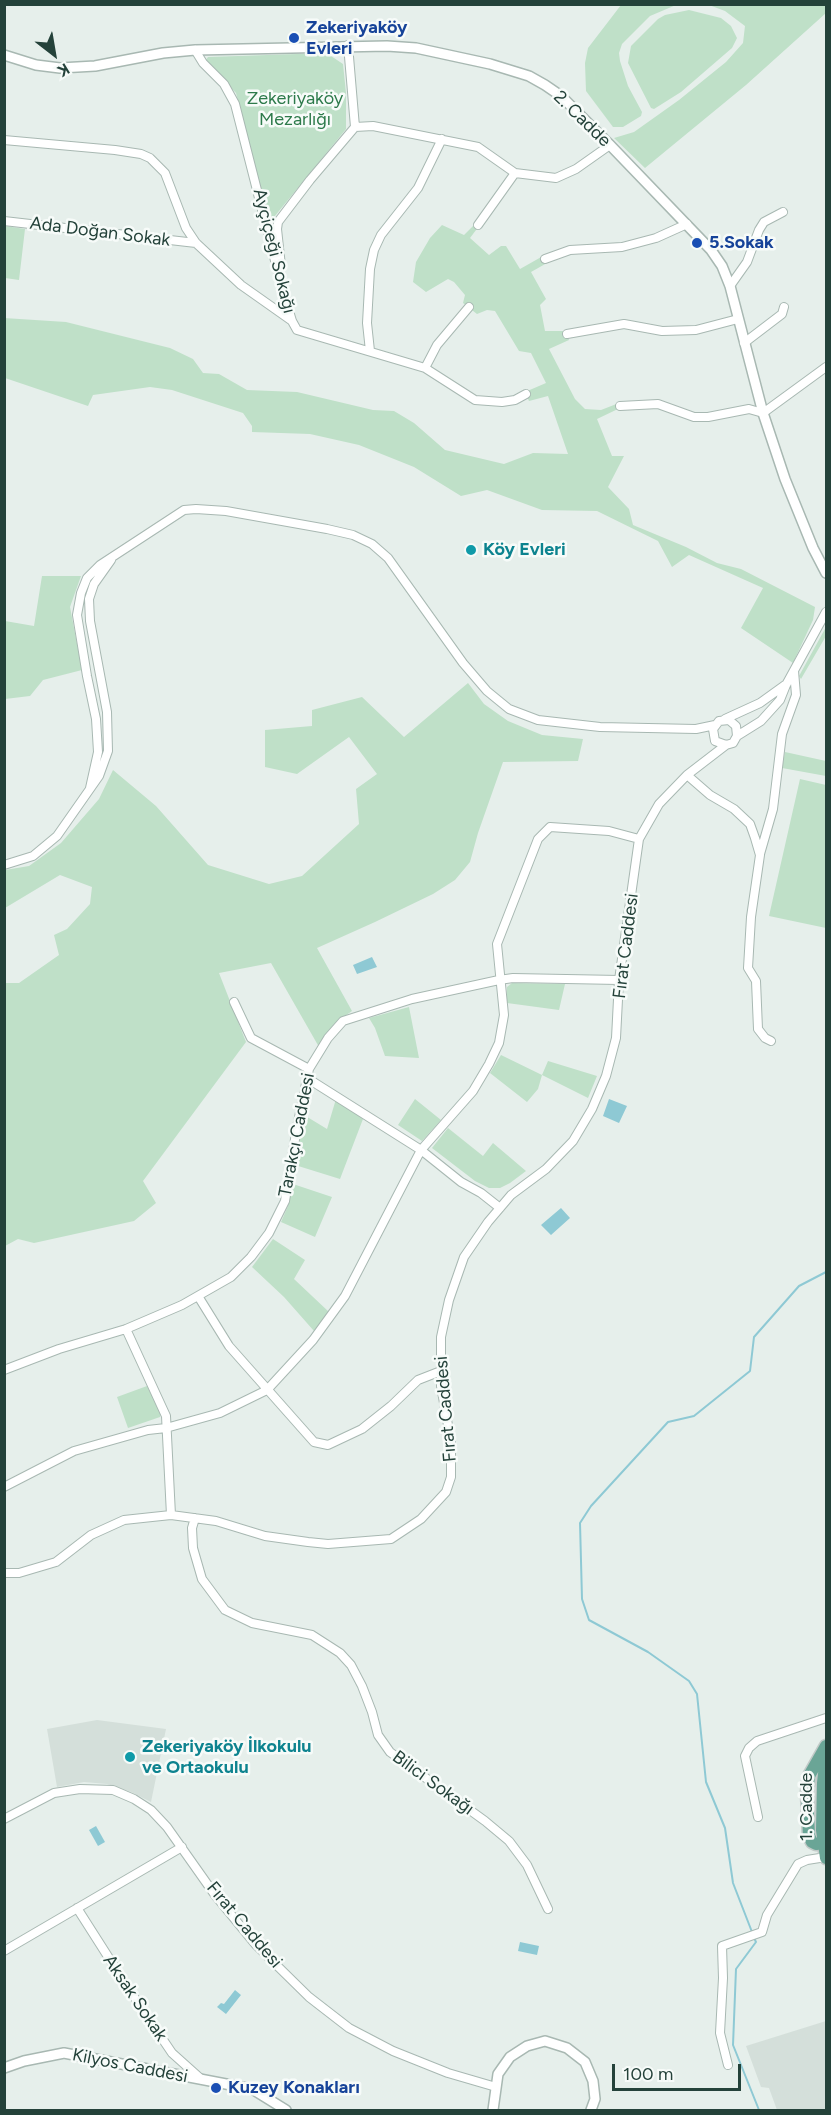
<!DOCTYPE html>
<meta charset="utf-8">
<style>
body{margin:0}
#map{position:relative;width:831px;height:2115px;overflow:hidden;background:#e6efeb;font-family:Figtree,sans-serif}
canvas{display:block}
.frame{position:absolute;inset:0;border:6px solid #24423a;pointer-events:none}
.north{position:absolute;left:24px;top:24px;width:60px;height:60px;-webkit-text-stroke:4px #f7fbf9;paint-order:stroke;rotate:149deg;font-size:16px;font-weight:700;line-height:24px;text-align:center;color:#24423a}
.north::after{content:'';display:block;margin:auto;width:21px;height:27px;background:#24423a;clip-path:polygon(50% 0,100% 100%,50% 72%,0 100%)}
.scale{position:absolute;left:612px;top:2064px;width:129px;height:27px;box-sizing:border-box;border:3px solid #24423a;border-top:0;padding-left:8px;font-size:18px;line-height:21px;white-space:nowrap;color:#24423a;-webkit-text-stroke:4px #f7fbf9;paint-order:stroke}
</style>
<div id="map">
<canvas width="831" height="2115"></canvas>
<div class="frame"></div>
<div class="north">K</div>
<div class="scale">100 m</div>
</div>
<script>
const context = document.querySelector('canvas').getContext('2d');
context.lineJoin = 'round';
function fillPath(path, color) {
  context.fillStyle = color;
  context.fill(path, 'evenodd');
}
function toPath(rows) {
  const path = new Path2D();
  for (const r of rows) {
    path.moveTo(r[0], r[1]);
    for (let i = 2; i < r.length; i += 2) path.lineTo(r[i], r[i + 1]);
  }
  return path;
}
function stroke(path, color, width, dash) {
  context.strokeStyle = color;
  context.lineWidth = width;
  context.lineCap = dash ? 'butt' : 'round';
  context.setLineDash(dash || []);
  context.stroke(path);
}
function write(font, color, halo, rows, align = 'center') {
  context.font = font + ' Figtree,sans-serif';
  context.lineWidth = 5;
  context.setLineDash([]);
  context.textBaseline = 'middle';
  context.strokeStyle = halo;
  context.fillStyle = color;
  for (const [text, x, y, turn = 0] of rows) {
    context.save();
    context.translate(x, y);
    context.rotate((+turn || 0) * Math.PI / 180);
    context.textAlign = isNaN(turn) ? turn : align;
    if (halo) context.strokeText(text, 0, 0);
    context.fillText(text, 0, 0);
    context.restore();
  }
}
fillPath(toPath([
 [97,1720,166,1729,151,1802,131,1792,107,1784,84,1782,57,1787,47,1729],
 [826,2021,826,2110,777,2110,769,2088,761,2087,746,2046]
]), '#d4dfda');
fillPath(toPath([
 [621,5,676,5,650,16,622,44,619,53,620,61,628,86,642,112,641,116,623,127,613,127,586,91,585,63,588,48],
 [709,5,826,5,826,13,746,85,645,168,614,138,634,132,679,100,726,62,743,43,745,26,725,11],
 [689,10,721,18,731,26,737,38,732,48,681,92,654,109,651,108,628,63,631,46,658,19,665,15],
 [297,54,328,54,343,64,346,93,346,129,270,222,236,93,205,61,208,57],
 [476,223,479,226,470,238,489,255,501,246,506,246,520,269,543,256,547,263,531,272,546,299,540,305,545,331,566,331,569,340,549,349,575,399,585,409,601,410,619,403,620,408,597,419,612,456,624,456,608,487,629,509,633,525,686,547,717,563,741,569,815,607,813,620,793,663,741,628,763,588,689,555,672,567,658,541,597,511,542,510,487,490,461,496,414,467,359,445,310,434,252,432,252,426,243,413,172,390,150,387,93,395,88,406,5,378,4,318,66,322,170,348,193,359,203,373,219,374,247,390,297,392,373,410,394,411,414,423,445,450,504,464,533,453,568,454,548,396,529,401,525,392,546,383,531,353,519,351,495,311,487,310,477,314,463,303,465,295,454,282,448,279,426,292,413,282,416,262,430,238,442,225,464,235],
 [5,226,25,229,19,280,5,278],
 [42,576,81,576,70,607,82,670,43,680,30,696,5,699,5,621,34,626],
 [826,627,826,636,801,679,799,676],
 [468,683,484,704,508,721,542,735,583,739,578,761,503,762,478,833,470,862,455,880,433,894,375,922,317,948,352,1011,334,1024,319,1047,271,963,219,973,246,1042,143,1181,156,1203,134,1221,34,1243,18,1239,5,1246,4,983,19,983,59,955,54,935,67,929,90,904,92,887,60,875,5,908,5,870,29,866,61,843,99,799,113,770,156,806,208,865,269,884,302,876,359,824,356,789,377,774,349,737,297,774,265,767,265,730,312,726,312,710,362,697,404,737],
 [785,752,826,761,826,776,782,768],
 [800,779,826,785,826,928,769,916],
 [512,983,565,984,559,1010,507,1003,507,987],
 [409,1007,419,1058,385,1056,375,1028,369,1018],
 [501,1055,542,1075,548,1061,597,1076,588,1098,542,1075,538,1089,527,1102,490,1073],
 [336,1099,363,1119,340,1179,295,1165,304,1115,327,1129],
 [415,1099,441,1120,422,1141,398,1125],
 [448,1128,483,1156,493,1143,526,1171,510,1183,500,1188,489,1188,475,1181,432,1148],
 [293,1184,332,1197,315,1237,281,1222,288,1206],
 [273,1239,305,1260,294,1279,329,1312,314,1331,284,1297,252,1267],
 [147,1386,161,1413,160,1417,128,1428,117,1397]
]), '#bfe0c8');
fillPath(toPath([
 [372,957,377,967,357,974,353,965],
 [609,1099,627,1106,619,1123,603,1116],
 [561,1208,570,1218,551,1235,541,1225],
 [96,1826,105,1842,98,1846,89,1830],
 [520,1942,539,1946,537,1955,518,1951],
 [235,1990,241,1995,226,2014,217,2007,221,2003,224,2004]
]), '#8ec9d4');
stroke(toPath([
 [752,1932,733,1883,725,1828,706,1782,697,1694,689,1681,648,1652,589,1620,582,1599,580,1523,591,1506,668,1422,694,1416,750,1371,754,1337,799,1286,826,1272],
 [754,1938,756,1942,736,1969,733,2045,759,2110]
]), '#8ec9d4', 2);
const minor = toPath([
 [195,50,203,63,224,84,235,104,282,288,292,321,297,330,425,368,475,400,502,402,515,400,526,394],
 [355,127,373,126,478,147,515,173,556,178,576,169,610,145],
 [4,140,115,150,141,154,150,158,165,173,186,228,196,243,241,285,292,321],
 [4,221,196,243],
 [478,225,515,173],
 [545,259,570,250,622,247,656,238,687,224],
 [281,266,277,229,278,222,310,180,355,127,348,45],
 [730,286,747,262,759,230,764,222,783,212],
 [567,334,624,324,662,331,696,330,738,319],
 [744,343,782,314,784,307],
 [370,351,367,323,370,269,374,250,381,235,418,188,442,139],
 [425,368,437,345,469,307],
 [620,406,658,404,694,417,708,417,749,409,763,413,826,367],
 [725,719,760,703,785,685],
 [737,736,736,726,729,720,719,721,713,729,715,741,726,745,733,743,737,736,761,721,780,700,786,685,826,612],
 [687,775,710,795,734,809,750,824,755,838,760,855,751,917,748,968,756,981,758,1029,765,1038,771,1041],
 [90,788,98,752,96,719,87,676,77,615,81,593,87,578,100,565,184,510,196,509,226,511,327,529,353,535,372,544,388,558,463,663,487,691,509,709,538,720,600,727,696,729,715,725],
 [760,854,773,809,782,734,796,695,794,671],
 [4,865,33,856,57,836,99,776,108,751,107,712,90,621,89,599,94,584,111,560],
 [234,1002,251,1038,309,1069],
 [307,1078,421,1150,461,1182,481,1193,500,1208],
 [198,1296,229,1346,314,1442,328,1445,362,1429,391,1406,418,1380,441,1371],
 [126,1329,166,1416,171,1515],
 [4,1370,59,1349,126,1329,182,1305,231,1277,251,1257,269,1233,285,1201,297,1127,309,1069,328,1038,343,1021,412,999,499,980,513,978,619,980],
 [4,1487,74,1451,148,1430,166,1428,220,1413,267,1390,313,1340,345,1296,421,1150,473,1091,489,1064,499,1043,504,1015,497,944,538,839,550,827,609,831,639,839],
 [195,1518,192,1528,193,1548,202,1579,225,1610,252,1623,312,1635,340,1653,351,1665,362,1686,372,1712,378,1735,390,1752,485,1821,509,1841,527,1865,548,1909],
 [4,1573,19,1573,56,1562,91,1535,124,1520,152,1517,171,1515,216,1521,265,1536,308,1542,328,1544,391,1539,421,1519,446,1492,451,1477,451,1442,441,1386,441,1337,449,1300,464,1257,488,1222,511,1195,546,1169,573,1141,592,1109,606,1076,616,1038,619,980,639,839,659,804,687,775,726,745],
 [758,1817,745,1756,749,1748,757,1741,826,1718],
 [4,1819,54,1793,80,1789,113,1790,134,1799,151,1810,167,1827,215,1895,256,1945,309,1997,349,2028,393,2051,448,2073,496,2087],
 [77,1908,128,1988,172,2053,201,2079],
 [4,1951,182,1847],
 [728,2065,720,2033,723,1978,722,1946,762,1932,767,1915,798,1864,807,1860,826,1857]
]);
const tertiary = toPath([
 [4,55,36,65,60,68,95,66,163,53,195,50,387,46,416,48,490,64,529,76,545,85,561,96,610,145,711,250,722,266,730,286,763,413,785,479,813,548,826,573],
 [4,2068,24,2061,64,2053,252,2089,286,2110],
 [493,2110,498,2074,510,2057,527,2046,545,2041,567,2048,585,2062,593,2081,595,2099,591,2110]
]);
const primary = toPath([
 [826,1746,809,1776,807,1792,809,1836,812,1842,816,1844,826,1842],
 [826,1757,823,1783,822,1830,826,1858]
]);
stroke(minor, '#a8b8b2', 10);
stroke(tertiary, '#a8b8b2', 12);
stroke(primary, '#c2cac8', 15);
stroke(minor, '#fff', 8);
stroke(tertiary, '#fff', 9);
stroke(primary, '#6aa596', 12);
for (const [x, y, r, color] of [
 [294,38,6,"#1a4fb4"],
 [697,243,6,"#1a4fb4"],
 [471,550,6,"#0f9aa8"],
 [130,1757,6,"#0f9aa8"],
 [216,2088,6,"#1a4fb4"]
]) {
  const dot = new Path2D();
  dot.arc(x, y, r, 0, 2 * Math.PI);
  context.fillStyle = color;
  context.fill(dot);
  stroke(dot, '#f7fbf9', 2);
}
write('bold 18px', '#164399', '#f7fbf9', [
 ["Zekeriyaköy",306,28],
 ["Evleri",306,49],
 ["5.Sokak",709,243],
 ["Kuzey Konakları",228,2088]
], 'left');
write('18px', '#2d7a4b', '#f7fbf9', [
 ["Zekeriyaköy",295,99],
 ["Mezarlığı",295,120]
]);
write('18px', '#24423a', '#f7fbf9', [
 ["2. Cadde",582,119,44],
 ["Ada Doğan Sokak",100,232,7],
 ["Ayçiçeği Sokağı",274,251,76],
 ["Fırat Caddesi",626,946,-83],
 ["Tarakçı Caddesi",297,1135,-79],
 ["Fırat Caddesi",446,1409,-95],
 ["Bilici Sokağı",433,1783,36],
 ["1. Cadde",807,1807,-90],
 ["Fırat Caddesi",244,1925,50],
 ["Aksak Sokak",135,1998,56],
 ["Kilyos Caddesi",130,2066,11]
]);
write('bold 18px', '#0d838f', '#f7fbf9', [
 ["Köy Evleri",483,550],
 ["Zekeriyaköy İlkokulu",142,1747],
 ["ve Ortaokulu",142,1768]
], 'left');
</script>
